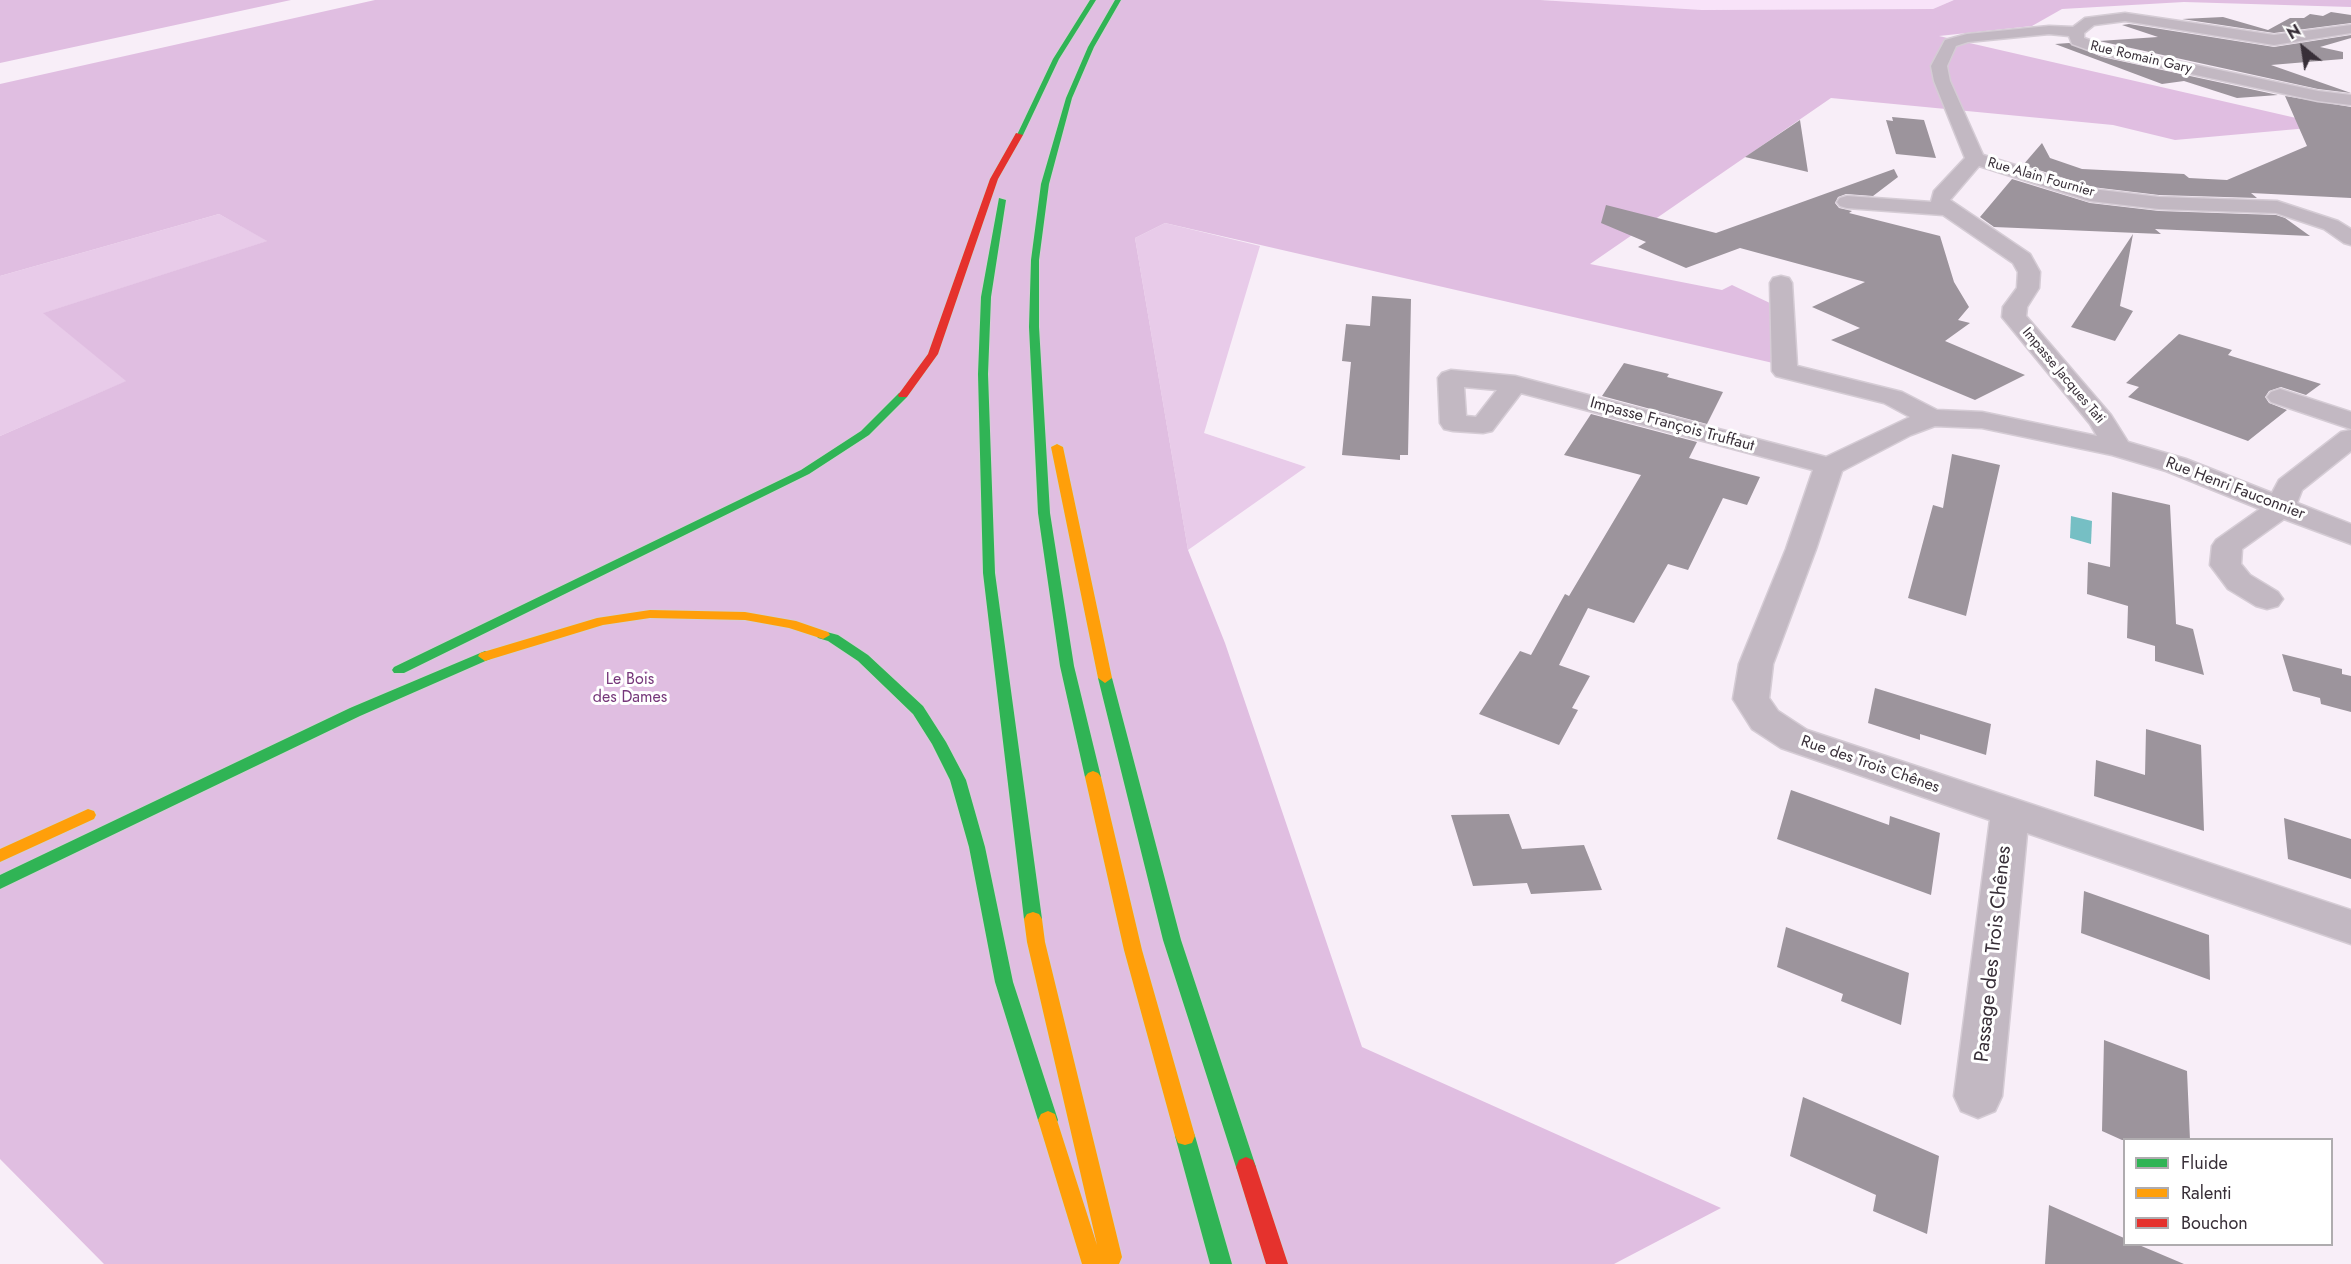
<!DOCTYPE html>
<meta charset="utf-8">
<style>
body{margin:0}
#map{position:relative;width:2351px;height:1264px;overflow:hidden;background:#f8eef8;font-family:Jost,sans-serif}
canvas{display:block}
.legend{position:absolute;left:2123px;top:1138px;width:210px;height:108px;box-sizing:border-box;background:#fff;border:2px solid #afacaf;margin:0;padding:8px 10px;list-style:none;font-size:18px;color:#382f38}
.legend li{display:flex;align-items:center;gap:12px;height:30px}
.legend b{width:30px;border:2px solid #afacaf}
.north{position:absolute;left:2273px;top:18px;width:60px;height:60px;-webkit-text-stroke:4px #fff;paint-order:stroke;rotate:330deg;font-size:16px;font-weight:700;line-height:24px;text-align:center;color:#382f38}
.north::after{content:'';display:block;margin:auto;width:21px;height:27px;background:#382f38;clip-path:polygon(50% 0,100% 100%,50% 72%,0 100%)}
</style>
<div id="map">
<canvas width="2351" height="1264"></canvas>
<ul class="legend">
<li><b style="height:8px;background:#30b455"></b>Fluide</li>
<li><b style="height:8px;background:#ff9f0a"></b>Ralenti</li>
<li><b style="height:8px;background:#e5322d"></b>Bouchon</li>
</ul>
<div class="north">N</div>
</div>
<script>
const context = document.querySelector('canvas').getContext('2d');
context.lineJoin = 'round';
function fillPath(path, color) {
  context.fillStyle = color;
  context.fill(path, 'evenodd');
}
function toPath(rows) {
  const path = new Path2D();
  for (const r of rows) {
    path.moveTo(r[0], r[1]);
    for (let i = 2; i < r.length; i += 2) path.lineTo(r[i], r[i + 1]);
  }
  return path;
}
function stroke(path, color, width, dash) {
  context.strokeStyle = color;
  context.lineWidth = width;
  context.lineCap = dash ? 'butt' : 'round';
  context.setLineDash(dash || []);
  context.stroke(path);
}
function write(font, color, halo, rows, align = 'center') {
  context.font = font + ' Jost,sans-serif';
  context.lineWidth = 6;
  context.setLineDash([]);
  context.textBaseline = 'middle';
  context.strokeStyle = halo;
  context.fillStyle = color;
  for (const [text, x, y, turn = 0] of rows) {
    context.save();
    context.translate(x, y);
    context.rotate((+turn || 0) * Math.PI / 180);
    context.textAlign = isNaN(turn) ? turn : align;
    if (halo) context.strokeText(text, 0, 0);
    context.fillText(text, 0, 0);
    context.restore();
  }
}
fillPath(toPath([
 [1540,0,1954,0,1933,9,1702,10]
]), '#f8e3f9');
fillPath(toPath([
 [219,214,268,241,44,313,127,381,0,436,0,276],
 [1165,223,1260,246,1204,433,1306,467,1188,550,1135,238]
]), '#e8cbe9');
fillPath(toPath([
 [0,0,291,0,0,63],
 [375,0,1540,0,1702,10,1933,9,1954,0,2351,0,2351,7,2184,2,2062,9,2032,26,1939,36,2331,126,2175,140,2113,125,1831,98,1590,264,1722,290,1732,285,1772,304,1773,363,1165,223,1135,238,1188,550,1225,643,1362,1047,1721,1208,1614,1264,104,1264,0,1159,0,436,126,381,43,313,267,241,219,214,0,276,0,84]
]), '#e0bee1');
fillPath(toPath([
 [2071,516,2092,521,2091,544,2070,538]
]), '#76bfc4');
fillPath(toPath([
 [2331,12,2351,15,2351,23,2274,33,2182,19,2223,17,2268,30,2290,18,2304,18,2310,14,2323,16],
 [2129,24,2274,47,2351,35,2351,38,2320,47,2343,52,2343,59,2271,65,2351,93,2318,89,2099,41,2158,37,2122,25],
 [2069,43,2102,57,2278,95,2237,98,2184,81,2162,84,2055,44],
 [2285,96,2351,107,2351,198,2251,193,2257,198,2159,195,2092,187,2023,165,2042,143,2050,158,2082,169,2184,174,2189,178,2227,180,2307,146],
 [1892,117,1924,120,1936,158,1896,154,1886,120,1893,121],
 [1800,120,1808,172,1745,157],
 [1894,169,1898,177,1873,196,1846,194,1838,197,1835,203,1839,208,1852,211,1849,213,1940,236,1954,282,1969,307,1958,320,1970,323,1945,341,2025,375,1975,400,1831,340,1860,328,1812,307,1865,282,1740,248,1686,268,1638,247,1646,242,1601,223,1606,205,1716,233],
 [2012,179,2090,203,2159,211,2276,215,2285,218,2310,236,2155,229,2161,234,1994,227,1980,217],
 [2133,234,2120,306,2133,311,2115,341,2071,327],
 [1372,296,1411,299,1408,455,1400,455,1400,460,1342,455,1351,362,1342,361,1346,324,1370,326],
 [2179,334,2232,350,2228,355,2321,384,2306,395,2281,387,2269,391,2265,397,2269,403,2287,410,2248,441,2128,397,2139,387,2126,383],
 [1624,363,1669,374,1667,377,1723,392,1707,424,1602,396],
 [1591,414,1697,442,1689,458,1760,477,1747,505,1723,498,1688,570,1668,564,1634,623,1588,608,1559,665,1590,676,1572,708,1578,710,1559,745,1479,714,1520,651,1531,655,1565,594,1569,596,1641,475,1564,455],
 [1952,454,2000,465,1966,616,1908,598,1933,505,1943,508],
 [2112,492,2170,505,2176,624,2193,629,2204,675,2155,661,2155,646,2127,638,2128,606,2087,594,2088,562,2110,567],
 [2282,654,2342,669,2342,674,2351,676,2351,712,2321,704,2320,698,2293,691],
 [1875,688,1991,724,1986,755,1920,734,1920,740,1868,723],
 [2146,729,2201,745,2204,831,2094,796,2096,760,2145,775],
 [1791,790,1889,825,1890,816,1940,833,1931,895,1777,839],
 [1509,814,1522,849,1584,845,1602,890,1531,894,1527,883,1473,886,1451,815],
 [2284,818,2351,839,2351,879,2288,859],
 [2084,891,2209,935,2210,980,2081,933],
 [1786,927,1909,973,1901,1025,1841,1001,1843,994,1777,967],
 [2104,1040,2187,1071,2190,1140,2122,1140,2102,1131],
 [1803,1097,1939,1156,1927,1234,1873,1211,1876,1195,1790,1156],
 [2049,1205,2124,1238,2124,1245,2139,1245,2184,1264,2045,1264]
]), '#9c949c');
const street = toPath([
 [2125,13,2274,35,2351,25,2351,33,2274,45,2125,21,2094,25,2084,33,2084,38,2106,46,2318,91,2351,95,2351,105,2318,101,2102,55,2072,44,2069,36,2049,34,1968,42,1956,46,1947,66,1950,81,1983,155,2092,189,2159,197,2277,201,2338,221,2351,229,2351,245,2344,243,2324,229,2276,213,2159,209,2090,201,1979,166,1950,200,2030,254,2040,272,2039,288,2027,307,2026,316,2111,415,2128,442,2186,459,2272,493,2279,480,2341,432,2351,430,2351,451,2302,490,2297,503,2351,524,2351,544,2284,519,2242,549,2241,564,2250,575,2278,592,2283,599,2278,606,2267,609,2256,606,2228,589,2210,565,2212,546,2216,540,2260,509,2166,471,2112,455,1982,428,1935,426,1911,435,1842,471,1816,549,1773,664,1769,698,1778,711,1807,730,2351,910,2351,944,2027,833,2002,1096,1995,1111,1978,1118,1961,1111,1954,1096,1990,820,1781,748,1752,729,1733,699,1739,664,1786,549,1813,470,1521,393,1492,431,1483,433,1453,431,1444,429,1440,423,1438,378,1442,373,1451,370,1515,376,1826,457,1910,417,1884,403,1776,376,1772,371,1770,283,1773,278,1781,276,1789,278,1792,283,1797,366,1902,392,1937,410,1982,412,2097,436,2090,424,2002,317,2003,307,2017,288,2018,272,2013,263,1943,215,1847,208,1840,206,1837,202,1840,198,1847,196,1931,202,1934,191,1965,158,1934,81,1931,66,1945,40,1967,34,2049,26,2073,27,2085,18,2125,13],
 [1464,387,1497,390,1476,417,1466,416,1464,387],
 [2280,389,2351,412,2351,429,2271,402,2267,397,2271,392,2280,389]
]);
const fast = toPath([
 [1090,0,1096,0,1059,59,1023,135,1016,137,1053,59,1090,0],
 [1115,0,1121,0,1094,47,1072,98,1049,184,1039,260,1039,327,1050,513,1074,666,1101,777,1098,781,1093,783,1088,781,1085,777,1060,666,1038,513,1029,327,1031,260,1041,184,1066,98,1088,47,1115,0],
 [999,198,1006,200,991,297,988,374,995,573,1042,919,1039,924,1033,926,1027,924,1024,919,983,573,978,374,981,297,999,198],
 [903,392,907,393,907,397,869,435,809,474,404,673,394,673,392,670,394,667,801,470,861,431,899,393,903,392],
 [823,631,838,635,868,655,923,706,946,742,966,780,985,847,1013,982,1058,1120,1055,1126,1048,1129,1041,1126,1038,1120,995,982,969,847,950,780,932,744,913,714,858,661,828,641,818,638,816,635,818,632,823,631],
 [485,651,490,653,492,656,490,659,360,716,0,889,0,875,350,708,485,651],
 [1105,673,1112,678,1181,940,1256,1167,1253,1174,1246,1177,1239,1174,1236,1167,1163,940,1098,678,1105,673],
 [1185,1127,1192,1129,1195,1136,1232,1264,1210,1264,1175,1136,1178,1129,1185,1127]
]);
const slow = toPath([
 [1057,444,1063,447,1112,678,1105,683,1098,678,1051,447,1057,444],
 [650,610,745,612,796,621,828,632,830,635,823,639,789,628,745,620,650,618,603,625,485,661,478,656,480,653,597,618,650,610],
 [1093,771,1098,773,1101,777,1142,950,1195,1136,1192,1143,1185,1145,1178,1143,1175,1136,1124,950,1085,777,1088,773,1093,771],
 [88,809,94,811,96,815,94,819,0,862,0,849,88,809],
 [1033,912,1039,914,1042,919,1045,942,1122,1257,1119,1264,1082,1264,1038,1120,1041,1114,1048,1111,1055,1114,1097,1245,1027,942,1024,919,1027,914,1033,912]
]);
const jam = toPath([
 [1016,133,1023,135,998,179,938,354,907,397,899,397,898,395,928,354,990,179,1016,133],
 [1246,1157,1253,1160,1256,1167,1288,1264,1266,1264,1236,1167,1239,1160,1246,1157]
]);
stroke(street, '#d5ccd5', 3);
stroke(fast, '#d5ccd5', 2);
stroke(slow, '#d5ccd5', 2);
stroke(jam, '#d5ccd5', 2);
fillPath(street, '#c2b8c2');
fillPath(fast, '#30b455');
fillPath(slow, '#ff9f0a');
fillPath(jam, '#e5322d');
write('14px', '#382f38', '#fff', [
 ["Rue Romain Gary",2141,58,13],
 ["Rue Alain Fournier",2041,178,16],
 ["Impasse Jacques Tati",2063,376,50]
]);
write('16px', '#382f38', '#fff', [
 ["Impasse François Truffaut",1672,425,15],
 ["Rue Henri Fauconnier",2235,489,21],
 ["Rue des Trois Chênes",1870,765,19]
]);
write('16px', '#76377a', '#fff', [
 ["Le Bois",630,680],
 ["des Dames",630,698]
]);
write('20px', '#382f38', '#fff', [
 ["Passage des Trois Chênes",1994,954,-84]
]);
</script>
